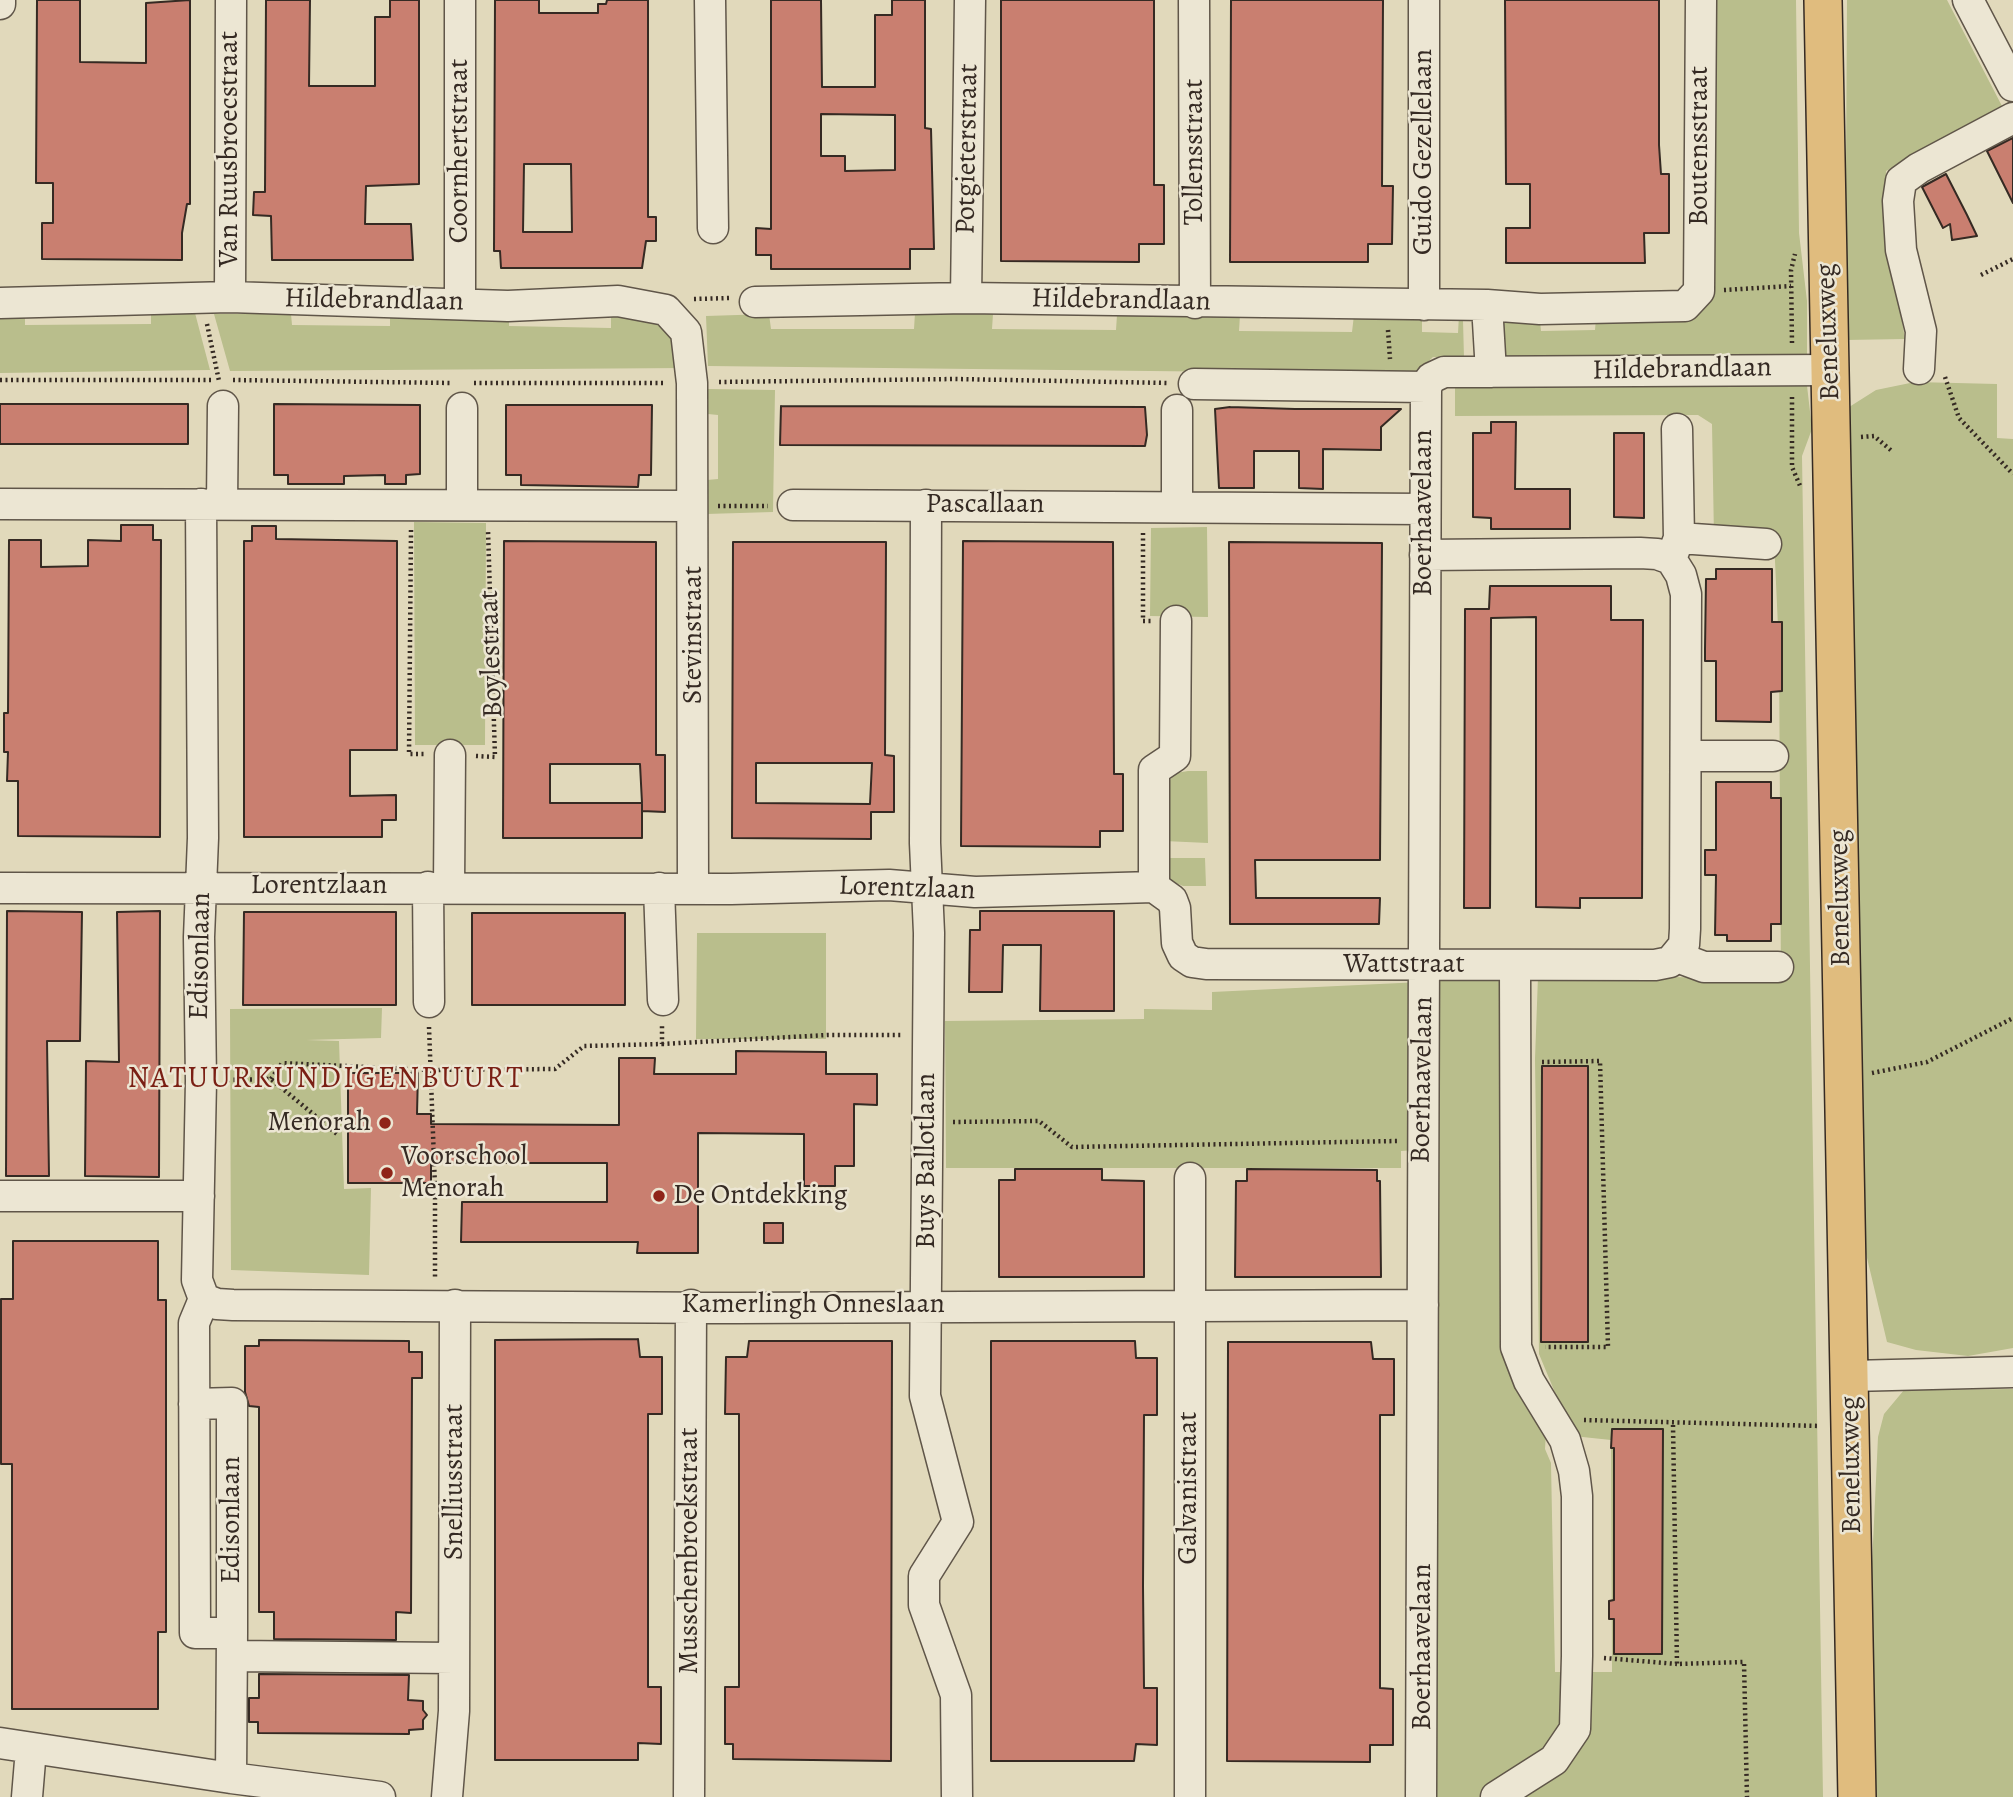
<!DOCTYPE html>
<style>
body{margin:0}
canvas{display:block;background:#e1d9bb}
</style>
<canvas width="2013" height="1797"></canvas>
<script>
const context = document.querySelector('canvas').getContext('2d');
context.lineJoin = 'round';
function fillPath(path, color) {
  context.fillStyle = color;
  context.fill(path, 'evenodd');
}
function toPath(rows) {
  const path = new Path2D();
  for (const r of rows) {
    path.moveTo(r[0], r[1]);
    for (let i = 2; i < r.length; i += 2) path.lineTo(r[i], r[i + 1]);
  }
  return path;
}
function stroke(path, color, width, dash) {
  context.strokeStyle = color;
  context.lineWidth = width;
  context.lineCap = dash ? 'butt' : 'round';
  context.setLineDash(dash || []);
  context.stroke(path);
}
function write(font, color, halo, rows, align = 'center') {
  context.font = font + ' Alegreya,serif';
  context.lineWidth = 5;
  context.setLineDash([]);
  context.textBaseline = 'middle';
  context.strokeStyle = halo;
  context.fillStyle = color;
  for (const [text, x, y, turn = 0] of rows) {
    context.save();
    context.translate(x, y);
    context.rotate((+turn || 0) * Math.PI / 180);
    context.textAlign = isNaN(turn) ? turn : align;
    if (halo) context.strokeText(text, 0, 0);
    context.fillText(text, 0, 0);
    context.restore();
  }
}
fillPath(toPath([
 [1710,0,1796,0,1799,233,1807,301,1807,354,1491,358,1489,324,1540,321,1541,331,1595,330,1596,318,1695,316],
 [1847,0,1947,0,2003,108,1886,171,1890,251,1905,339,1845,340],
 [0,312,25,312,25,325,151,324,151,313,195,313,210,370,0,373],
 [390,313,509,315,509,326,611,328,611,315,674,316,687,368,230,371,214,314,291,314,292,325,390,326],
 [915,313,993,314,992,329,1116,330,1117,315,1240,315,1239,331,1352,332,1354,315,1422,315,1422,332,1458,333,1459,315,1463,320,1464,358,1433,357,1415,374,708,366,706,316,769,314,771,329,914,329],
 [1806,377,1812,429,1802,456,1823,1797,1429,1797,1416,1150,1401,1151,1401,1168,946,1168,945,1021,1144,1019,1144,1009,1212,1010,1212,992,1505,978,1506,1357,1546,1432,1545,1449,1551,1463,1555,1672,1612,1672,1611,1440,1573,1436,1539,1354,1535,1059,1538,976,1780,978,1781,984,1779,649,1774,539,1714,538,1712,424,1698,415,1455,416,1455,387],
 [1915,382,1997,384,1997,438,2013,439,2013,1348,1968,1356,1916,1350,1887,1342,1858,1220,1846,409,1876,390],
 [708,389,775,390,773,512,706,514,707,480,718,479,718,415,708,414],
 [414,522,486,523,485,745,415,745],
 [1207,527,1208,617,1150,616,1151,528],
 [1188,771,1207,771,1208,843,1164,841,1163,788,1176,773],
 [1163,858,1205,858,1206,886,1183,886,1171,881,1164,872],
 [697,933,826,933,826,1039,696,1039],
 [382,1008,381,1038,306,1040,339,1041,344,1189,371,1188,369,1275,231,1270,230,1009],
 [2013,1389,2013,1797,1870,1797,1870,1607,1878,1437,1884,1414,1904,1390]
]), '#b9be8c');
const building = toPath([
 [37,0,80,0,80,62,146,63,146,3,190,0,190,204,187,204,182,233,182,260,42,259,42,223,53,223,53,183,36,183,37,0],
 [266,0,310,0,309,86,375,86,375,17,390,17,390,0,419,0,419,184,366,186,365,224,411,224,413,260,272,260,271,216,253,215,254,192,265,192,266,0],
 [495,0,539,0,539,13,598,13,598,4,606,4,607,0,648,0,648,217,656,217,656,241,646,241,642,268,501,268,500,251,494,251,495,0],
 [524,164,571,164,572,232,523,232,524,164],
 [771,0,821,0,822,87,875,87,875,15,892,15,892,0,925,0,925,128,931,129,934,249,910,249,910,269,771,269,771,255,756,255,756,228,771,229,771,0],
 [821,114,895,115,895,170,845,171,845,156,821,156,821,114],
 [1001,0,1154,0,1154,185,1164,185,1164,244,1139,244,1139,262,1001,261,1001,0],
 [1231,0,1383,0,1382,186,1393,186,1392,244,1368,244,1368,262,1230,262,1231,0],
 [1505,0,1659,0,1659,145,1661,174,1669,174,1669,233,1644,233,1645,263,1506,263,1506,228,1530,228,1530,184,1506,184,1505,0],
 [2013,138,2013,203,1987,151,2013,138],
 [1946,174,1967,215,1977,236,1952,240,1950,224,1943,228,1922,187,1946,174],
 [0,404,188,404,188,444,0,444,0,404],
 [274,404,420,405,420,474,406,475,406,484,385,484,385,475,344,476,344,484,288,484,288,475,274,475,274,404],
 [506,405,652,405,651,475,639,475,638,487,521,485,521,475,506,475,506,405],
 [781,406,1145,407,1147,435,1145,446,780,445,781,406],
 [1230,407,1295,409,1401,409,1381,427,1381,450,1323,449,1323,489,1299,488,1299,451,1254,451,1254,488,1219,488,1215,409,1230,407],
 [1491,422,1516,422,1515,489,1570,489,1570,529,1491,529,1491,518,1473,517,1473,433,1491,433,1491,422],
 [1614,433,1644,433,1644,518,1614,517,1614,433],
 [121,525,153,525,153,540,161,540,160,837,18,836,18,781,7,781,8,752,4,752,4,713,8,713,9,540,41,540,41,567,88,566,88,540,121,541,121,525],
 [252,526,276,526,276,539,397,541,397,750,350,750,350,796,396,795,396,820,382,820,382,837,244,837,244,541,252,541,252,526],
 [504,541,656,542,656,755,665,755,665,812,642,811,642,804,642,838,503,838,504,541],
 [550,764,640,764,642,803,550,803,550,764],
 [963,541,1113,542,1114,774,1123,774,1123,831,1100,831,1100,847,961,846,963,541],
 [733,542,886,542,885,755,894,756,894,812,871,812,871,839,732,838,733,542],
 [756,763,872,763,870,804,756,803,756,763],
 [1229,542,1382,543,1380,860,1255,860,1256,898,1380,898,1379,924,1230,924,1229,542],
 [1716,569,1772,569,1772,622,1782,622,1782,691,1771,692,1771,722,1716,721,1716,661,1705,661,1705,649,1706,579,1716,579,1716,569],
 [1490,586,1611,586,1611,620,1643,620,1642,898,1580,898,1580,908,1536,907,1536,617,1491,618,1490,908,1464,908,1465,609,1489,609,1490,586],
 [1716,782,1771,782,1771,798,1781,798,1781,924,1771,924,1771,941,1727,941,1727,935,1715,935,1716,875,1705,875,1705,850,1716,850,1716,782],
 [7,911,82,912,80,1041,47,1041,49,1176,6,1176,7,911],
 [160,911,159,1177,85,1176,86,1061,119,1062,117,912,160,911],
 [980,911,1114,911,1114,1011,1040,1011,1041,945,1003,945,1002,992,969,992,970,930,980,930,980,911],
 [244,912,396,912,396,1005,243,1005,244,912],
 [472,913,625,913,625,1005,472,1005,472,913],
 [736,1051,826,1052,826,1074,877,1074,877,1105,854,1104,854,1166,835,1166,835,1186,804,1186,804,1134,698,1133,698,1253,637,1253,638,1242,461,1242,462,1202,607,1202,607,1163,431,1163,431,1183,348,1183,348,1073,418,1073,417,1114,431,1114,431,1124,619,1125,619,1058,655,1058,654,1074,736,1074,736,1051],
 [1542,1066,1588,1066,1588,1342,1541,1342,1542,1066],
 [1015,1169,1102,1169,1102,1180,1144,1181,1144,1277,999,1277,999,1180,1015,1180,1015,1169],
 [1247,1169,1377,1170,1377,1181,1380,1181,1381,1277,1235,1277,1236,1181,1247,1181,1247,1169],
 [764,1223,783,1223,783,1243,764,1243,764,1223],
 [13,1241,158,1241,158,1300,166,1300,166,1632,158,1632,158,1709,12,1709,12,1464,1,1464,1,1299,13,1299,13,1241],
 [638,1339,640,1357,662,1357,662,1414,648,1414,648,1687,661,1687,661,1744,638,1743,638,1760,495,1760,495,1340,638,1339],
 [259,1340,409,1341,409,1352,422,1352,422,1378,412,1378,411,1613,396,1612,396,1640,274,1639,274,1612,259,1612,259,1407,249,1406,245,1392,245,1346,259,1346,259,1340],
 [749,1341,892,1341,891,1761,733,1759,733,1744,725,1744,725,1687,739,1687,739,1414,725,1414,726,1357,747,1357,749,1341],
 [991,1341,1135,1341,1136,1358,1157,1358,1157,1415,1144,1415,1143,1586,1144,1688,1157,1688,1157,1745,1136,1744,1134,1761,991,1761,991,1341],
 [1228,1342,1371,1342,1373,1359,1394,1359,1394,1415,1380,1415,1380,1688,1393,1689,1393,1745,1370,1745,1370,1762,1227,1761,1228,1342],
 [1612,1429,1663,1429,1662,1654,1614,1654,1614,1619,1609,1619,1609,1601,1614,1600,1614,1448,1611,1448,1612,1429],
 [259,1674,409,1675,408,1700,423,1701,423,1710,427,1715,423,1720,423,1729,409,1730,409,1734,258,1733,258,1722,249,1722,249,1698,259,1698,259,1674]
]);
fillPath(building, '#c97f70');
stroke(building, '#352a23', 2);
const minor = toPath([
 [710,0,713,228],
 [1194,0,1195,303],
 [1424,0,1424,305],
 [1968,0,2013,86],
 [0,4,0,0],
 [230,297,231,0],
 [966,298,970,0],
 [460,302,460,0],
 [755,302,966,298,1487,305,1540,309,1685,306,1699,291,1701,0],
 [0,303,230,297,508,306,618,301,666,310,686,332,692,383,693,888],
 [1487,305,1491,372],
 [1919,369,1921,331,1901,250,1898,201,1901,181,1919,168,2013,118],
 [1194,384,1426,387],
 [462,408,462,505],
 [1177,410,1177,506],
 [0,504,692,506],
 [201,504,203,838,199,937,201,1081,197,1280,204,1299,194,1323,195,1633,232,1633,231,1778],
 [222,504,223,406],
 [793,505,1425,509],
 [926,505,925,843,929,933,925,1396,958,1522,924,1576,924,1605,956,1695,957,1797],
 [1679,538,1766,544],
 [1425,555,1640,553,1657,554,1671,559],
 [1176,621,1175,756,1154,770,1154,887,1172,900,1175,908,1177,943,1183,956,1192,962,1206,964,1655,965,1670,962,1684,945,1685,929,1686,594,1681,575,1671,559,1679,538,1677,429],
 [1686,756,1773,756],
 [428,887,429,1002],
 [449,887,450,755],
 [0,888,731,889,889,885,975,892,1154,887],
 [659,888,663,1000],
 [1677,957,1704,967,1778,967],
 [1190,1178,1190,1797],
 [0,1196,199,1196],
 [204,1299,217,1304,233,1305,736,1308,1423,1305],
 [1851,1376,2013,1372],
 [194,1404,232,1403,232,1633],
 [232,1656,454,1658],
 [0,1743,231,1778,380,1797],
 [27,1797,31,1749],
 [447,1797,454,1711,455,1305],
 [689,1797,691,1305],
 [1421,1797,1426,387,1431,378,1444,372,1830,370],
 [1496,1797,1554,1760,1575,1729,1577,1656,1577,1496,1574,1471,1565,1440,1529,1381,1516,1347,1515,965]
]);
const major = toPath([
 [1823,0,1857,1797]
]);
stroke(minor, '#605649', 33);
stroke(major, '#352a23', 40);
stroke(toPath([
 [1981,275,2013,259],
 [1724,290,1791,286],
 [694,299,730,298],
 [207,324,219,381],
 [1388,330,1390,359],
 [1792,343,1791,270,1795,254],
 [1945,377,1959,418,2013,474],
 [0,380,214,380],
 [233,380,452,383],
 [719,382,955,379,1169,383],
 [474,383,665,383],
 [1792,397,1792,467,1801,488],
 [1861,437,1874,436,1893,452],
 [718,506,768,506],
 [411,530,409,754,425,754],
 [1143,533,1143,621,1151,621],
 [476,756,495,757,488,530],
 [429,1027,435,1187,435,1280],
 [662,1044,828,1035,902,1035],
 [1542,1062,1600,1061,1608,1347,1545,1347],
 [1872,1073,1927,1062,2013,1018],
 [271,1079,282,1063,429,1070,555,1069,584,1046,662,1044,662,1026],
 [228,1080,271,1079,337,1134],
 [953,1122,1039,1121,1072,1147,1397,1141],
 [1584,1420,1820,1426],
 [1673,1425,1677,1664,1744,1662,1747,1797],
 [1604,1658,1677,1664]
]), '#352a23', 4.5, [2, 3.5]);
stroke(minor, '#ece6d3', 30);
stroke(major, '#e0bc7e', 37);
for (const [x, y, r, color] of [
 [385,1123,7,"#8f2418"],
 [387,1173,7,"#8f2418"],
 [659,1196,7,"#8f2418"]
]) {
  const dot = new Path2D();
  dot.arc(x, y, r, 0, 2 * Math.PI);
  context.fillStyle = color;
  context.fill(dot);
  stroke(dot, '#ece6d3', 2.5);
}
write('28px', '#352a23', '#ece6d3', [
 ["Boutensstraat",1700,146,-90],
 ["Van Ruusbroecstraat",230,149,-90],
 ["Potgieterstraat",968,149,-89],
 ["Coornhertstraat",460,151,-90],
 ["Tollensstraat",1195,152,-90],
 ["Guido Gezellelaan",1424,152,-90],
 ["Hildebrandlaan",374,301,1],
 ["Hildebrandlaan",1121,301,1],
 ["Beneluxweg",1829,332,-92],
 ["Hildebrandlaan",1682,370,-1],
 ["Pascallaan",985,505],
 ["Boerhaavelaan",1424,513,-90],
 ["Stevinstraat",694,635,-90],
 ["Boylestraat",492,654,-92],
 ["Lorentzlaan",319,886],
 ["Lorentzlaan",907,889,2],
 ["Beneluxweg",1841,898,-91],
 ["Edisonlaan",201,956,-89],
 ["Wattstraat",1404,965],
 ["Boerhaavelaan",1423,1080,-89],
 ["Buys Ballotlaan",927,1161,-90],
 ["Kamerlingh Onneslaan",813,1305],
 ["Beneluxweg",1852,1465,-91],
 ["Snelliusstraat",455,1482,-90],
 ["Galvanistraat",1189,1488,-90],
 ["Edisonlaan",232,1520,-90],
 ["Musschenbroekstraat",690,1551,-90],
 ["Boerhaavelaan",1423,1647,-90]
]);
write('28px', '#352a23', '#ece6d3', [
 ["Menorah",371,1123,"right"],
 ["Voorschool",401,1157],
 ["Menorah",401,1189],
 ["De Ontdekking",673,1196]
], 'left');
context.letterSpacing = '2px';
write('30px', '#7a1f14', '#ece6d3', [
 ["NATUURKUNDIGENBUURT",326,1080]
]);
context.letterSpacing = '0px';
</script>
